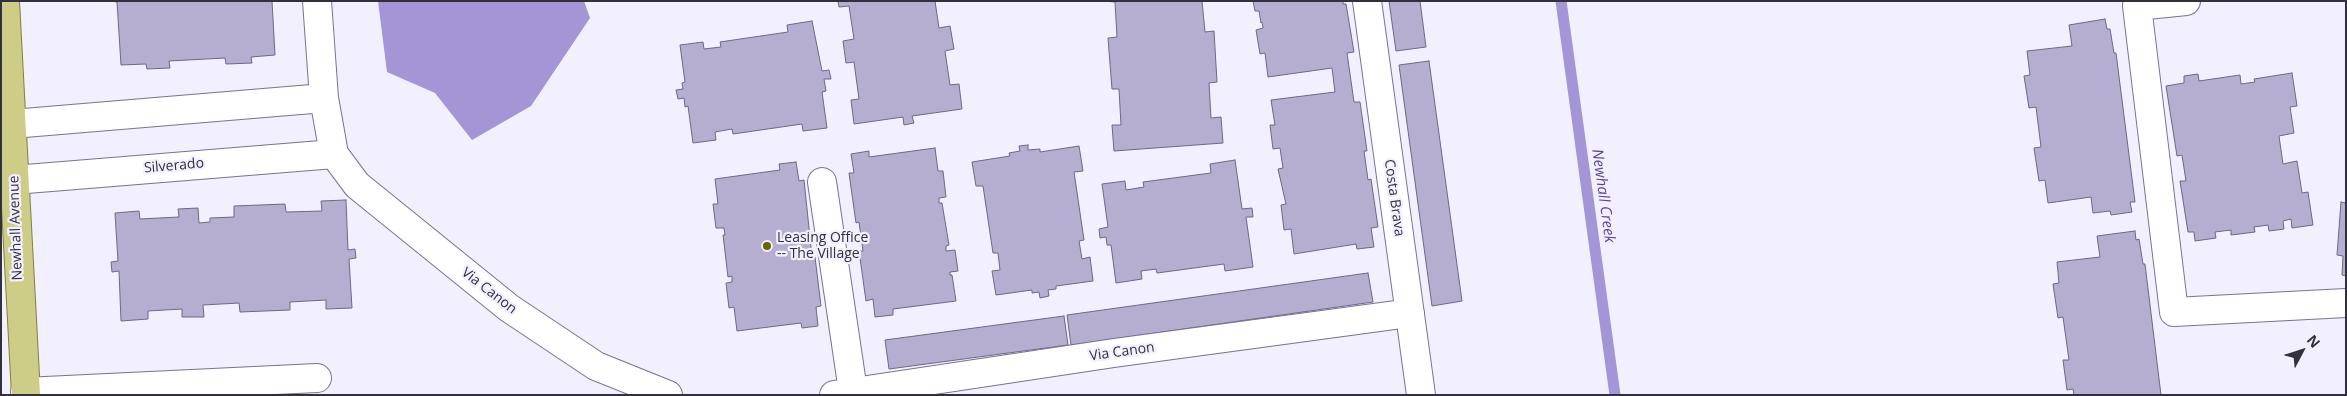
<!DOCTYPE html>
<style>
body{margin:0}
#map{position:relative;width:2347px;height:396px;overflow:hidden;background:#f2effe;font-family:"Open Sans",sans-serif}
canvas{display:block}
.frame{position:absolute;inset:0;border:2px solid #32303d;pointer-events:none}
.north{position:absolute;left:2277px;top:326px;width:50px;height:50px;-webkit-text-stroke:4px #f2effe;paint-order:stroke;rotate:50deg;font-size:14px;font-weight:700;line-height:20px;text-align:center;color:#32303d}
.north::after{content:'';display:block;margin:auto;width:18px;height:22px;background:#32303d;clip-path:polygon(50% 0,100% 100%,50% 72%,0 100%)}
</style>
<div id="map">
<canvas width="2347" height="396"></canvas>
<div class="frame"></div>
<div class="north">N</div>
</div>
<script>
const context = document.querySelector('canvas').getContext('2d');
context.lineJoin = 'round';
function fillPath(path, color) {
  context.fillStyle = color;
  context.fill(path, 'evenodd');
}
function toPath(rows) {
  const path = new Path2D();
  for (const r of rows) {
    path.moveTo(r[0], r[1]);
    for (let i = 2; i < r.length; i += 2) path.lineTo(r[i], r[i + 1]);
  }
  return path;
}
function stroke(path, color, width, dash) {
  context.strokeStyle = color;
  context.lineWidth = width;
  context.lineCap = dash ? 'butt' : 'round';
  context.setLineDash(dash || []);
  context.stroke(path);
}
function write(font, color, halo, rows, align = 'center') {
  context.font = font + ' "Open Sans",sans-serif';
  context.lineWidth = 4.5;
  context.setLineDash([]);
  context.textBaseline = 'middle';
  context.strokeStyle = halo;
  context.fillStyle = color;
  for (const [text, x, y, turn = 0] of rows) {
    context.save();
    context.translate(x, y);
    context.rotate((+turn || 0) * Math.PI / 180);
    context.textAlign = isNaN(turn) ? turn : align;
    if (halo) context.strokeText(text, 0, 0);
    context.fillText(text, 0, 0);
    context.restore();
  }
}
fillPath(toPath([
 [378,1,584,1,590,18,531,106,472,140,435,93,387,72]
]), '#a395d6');
stroke(toPath([
 [1561,1,1615,395]
]), '#a395d6', 11);
const building = toPath([
 [111,1,272,1,275,55,251,57,252,63,226,64,225,58,169,61,170,68,147,69,146,64,121,65,117,2,111,1],
 [838,1,935,1,939,28,950,26,954,49,945,51,950,85,959,84,962,109,912,116,914,123,904,125,903,117,854,124,851,100,859,99,854,62,846,63,843,41,854,39,849,6,839,7,838,1],
 [1104,1,1202,1,1205,32,1214,31,1217,82,1209,83,1211,118,1221,117,1223,143,1114,151,1112,125,1121,125,1119,89,1112,89,1108,38,1117,37,1115,2,1104,1],
 [1253,1,1343,1,1343,4,1346,4,1354,52,1347,53,1354,102,1360,102,1367,151,1364,151,1368,180,1371,179,1378,227,1371,228,1374,247,1357,249,1356,244,1294,254,1291,229,1284,230,1281,205,1286,204,1278,169,1283,168,1280,148,1273,149,1270,125,1275,125,1271,100,1335,92,1332,68,1268,77,1265,53,1260,54,1256,30,1263,28,1262,22,1261,23,1259,11,1255,11,1253,1],
 [1389,1,1420,1,1426,47,1396,51,1389,1],
 [2105,19,2107,29,2110,29,2114,53,2116,53,2135,202,2130,202,2132,212,2111,215,2110,211,2093,213,2091,197,2048,203,2045,180,2039,181,2034,148,2041,147,2036,107,2029,108,2024,76,2030,75,2027,51,2072,46,2069,25,2105,19],
 [812,21,822,71,829,70,831,79,824,79,826,91,822,92,827,128,803,131,802,124,733,134,732,129,715,132,716,140,693,143,688,106,685,107,684,98,678,99,676,90,683,89,682,83,685,82,680,45,703,42,704,49,721,47,720,42,788,32,787,25,812,21],
 [1429,61,1462,301,1432,306,1399,65,1429,61],
 [2292,73,2297,106,2290,107,2294,133,2279,136,2283,164,2297,161,2302,193,2308,192,2313,225,2292,228,2291,219,2283,221,2284,229,2269,231,2268,225,2254,227,2255,232,2231,235,2231,230,2215,232,2216,238,2195,241,2194,232,2188,232,2180,181,2186,181,2182,155,2177,156,2166,86,2184,83,2184,76,2198,74,2199,81,2240,75,2241,84,2255,82,2254,79,2292,73],
 [1028,145,1028,150,1040,149,1040,152,1079,146,1083,171,1074,172,1084,240,1079,241,1082,259,1090,257,1093,281,1056,286,1056,289,1048,290,1049,296,1040,298,1039,292,1032,293,1032,290,996,295,992,271,1000,270,998,253,993,253,983,186,976,186,972,162,1010,156,1009,153,1020,151,1019,146,1028,145],
 [935,148,938,171,943,171,946,197,939,198,939,203,942,203,949,245,946,246,946,251,955,250,958,271,950,272,950,275,952,275,956,301,893,309,893,315,875,317,873,299,866,301,859,251,863,251,859,222,856,223,849,173,854,173,851,154,869,151,869,157,935,148],
 [1235,160,1242,209,1252,208,1253,217,1246,217,1253,267,1225,271,1224,264,1157,273,1156,269,1141,271,1142,279,1116,283,1111,245,1107,245,1106,237,1100,238,1099,229,1108,227,1102,184,1125,181,1126,190,1144,187,1143,182,1211,173,1210,164,1235,160],
 [796,162,799,181,804,180,812,257,815,257,821,306,816,307,818,326,802,328,801,323,737,331,734,307,729,308,726,283,732,282,732,276,728,277,723,235,725,235,724,228,716,228,713,204,718,204,715,179,780,170,779,164,796,162],
 [346,200,348,250,355,249,356,258,349,259,352,308,326,309,326,300,290,302,290,310,240,312,239,303,203,305,204,317,182,317,182,309,148,311,148,319,121,321,119,271,112,272,111,262,118,261,115,213,139,211,140,219,179,217,178,209,198,208,199,223,210,222,210,218,234,217,234,206,285,204,286,212,322,211,321,201,346,200],
 [2341,202,2346,203,2346,276,2342,275,2343,256,2337,255,2341,202],
 [2135,231,2136,240,2139,239,2143,264,2145,264,2161,395,2074,395,2073,389,2067,390,2063,360,2069,360,2063,317,2058,318,2053,284,2059,283,2057,262,2100,257,2097,236,2135,231],
 [1368,273,1373,302,1071,345,1067,315,1368,273],
 [1064,316,1068,345,889,369,885,340,1064,316]
]);
fillPath(building, '#b5aed0');
stroke(building, '#6d6786', 1);
const minor = toPath([
 [317,1,324,98,334,154,357,185,509,308,596,366,668,395],
 [1367,1,1421,395],
 [2186,1,2137,6,2174,312,2346,303],
 [12,124,324,98],
 [14,180,334,154],
 [822,182,853,391],
 [25,392,317,378],
 [834,395,1114,353,1410,313]
]);
const major = toPath([
 [5,1,26,395]
]);
stroke(minor, '#797292', 30);
stroke(major, '#818139', 30);
stroke(minor, '#fff', 28);
stroke(major, '#cdcd87', 28);
for (const [x, y, r, color] of [
 [767,246,5,"#676600"]
]) {
  const dot = new Path2D();
  dot.arc(x, y, r, 0, 2 * Math.PI);
  context.fillStyle = color;
  context.fill(dot);
  stroke(dot, '#f2effe', 2);
}
write('14px', '#32303d', '#f2effe', [
 ["Silverado",174,166,-5],
 ["Costa Brava",1394,198,82],
 ["Newhall Avenue",16,228,-92],
 ["Via Canon",489,291,38],
 ["Via Canon",1122,352,-8]
]);
write('14px', '#32303d', '#f2effe', [
 ["Leasing Office",777,238],
 ["-- The Village",777,254]
], 'left');
write('italic 15px', '#5b4493', '#f2effe', [
 ["Newhall Creek",1603,196,82]
]);
</script>
